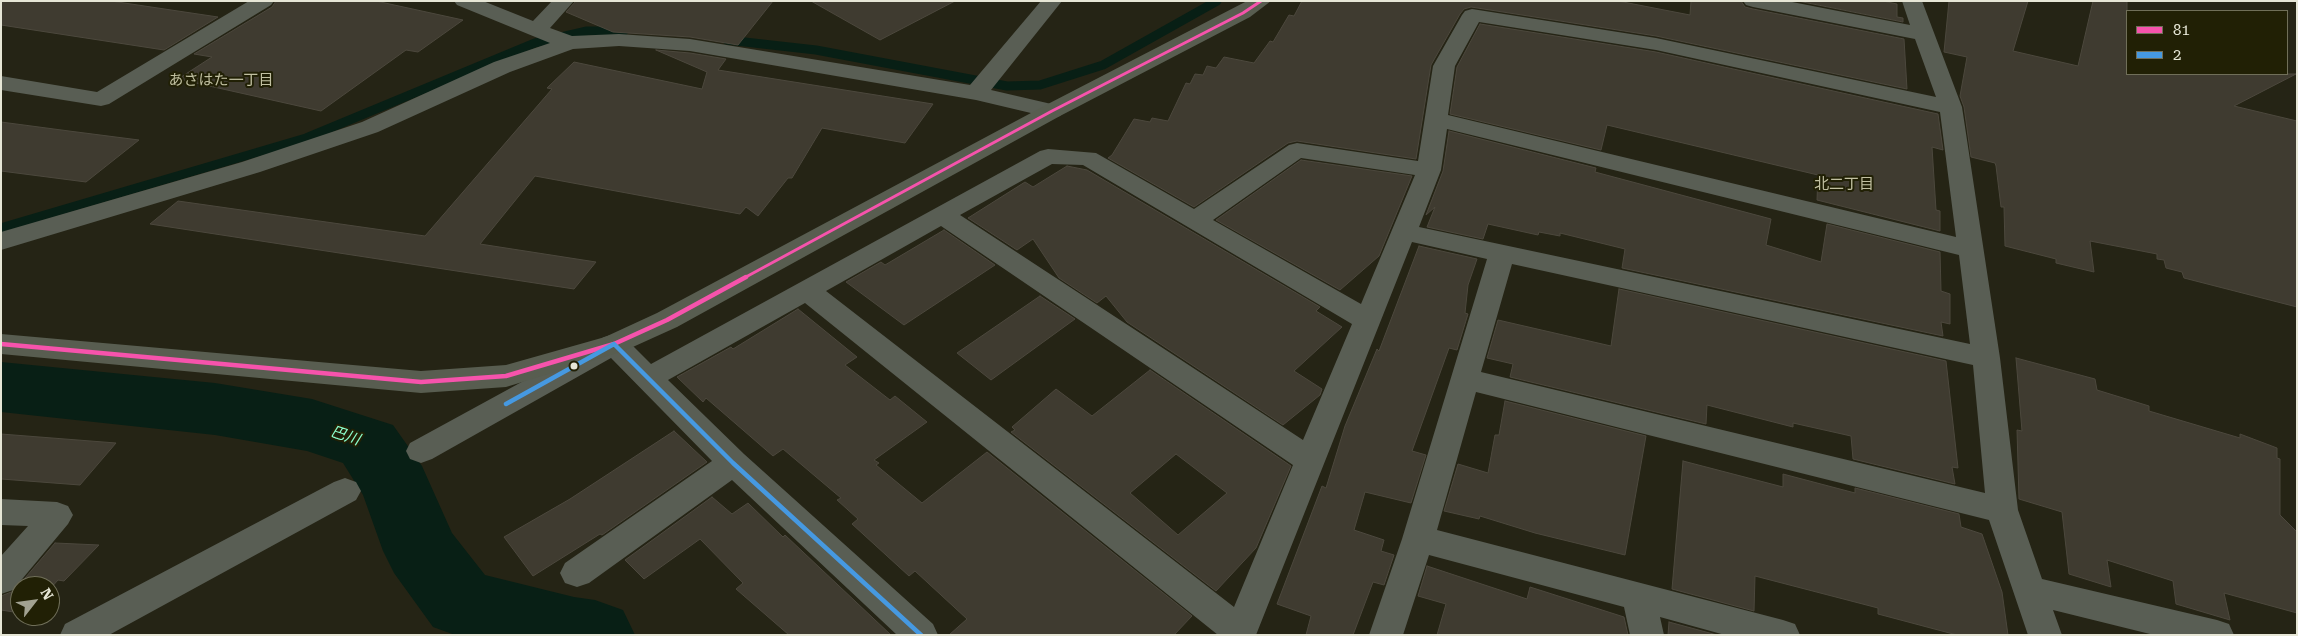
<!DOCTYPE html>
<meta charset="utf-8">
<style>
body{margin:0}
#map{position:relative;width:2298px;height:636px;overflow:hidden;background:#252415;font-family:"Roboto Serif",serif}
canvas{display:block}
.frame{position:absolute;inset:0;border:2px solid #e6e6d6;pointer-events:none}
.legend{position:absolute;left:2126px;top:10px;width:162px;height:65px;box-sizing:border-box;background:#212005;border:1px solid #706f59;margin:0;padding:6px 9px;list-style:none;font-size:15px;color:#e6e6d6}
.legend li{display:flex;align-items:center;gap:10px;height:25px}
.legend b{width:25px;border:1px solid #706f59}
.north{position:absolute;left:10px;top:576px;width:50px;height:50px;box-sizing:border-box;background:#212005;border:1px solid #706f59;border-radius:50%;rotate:60deg;font-size:14px;font-weight:700;line-height:20px;text-align:center;color:#e6e6d6}
.north::after{content:'';display:block;margin:auto;width:18px;height:22px;background:#a2a292;clip-path:polygon(50% 0,100% 100%,50% 72%,0 100%)}
</style>
<div id="map">
<canvas width="2298" height="636"></canvas>
<div class="frame"></div>
<ul class="legend">
<li><b style="height:6px;background:#f653ac"></b>81</li>
<li><b style="height:6px;background:#4699e1"></b>2</li>
</ul>
<div class="north">N</div>
</div>
<script>
const context = document.querySelector('canvas').getContext('2d');
context.lineJoin = 'round';
function toPath(rows) {
  const path = new Path2D();
  for (const r of rows) {
    path.moveTo(r[0], r[1]);
    for (let i = 2; i < r.length; i += 2) path.lineTo(r[i], r[i + 1]);
  }
  return path;
}
function stroke(path, color, width, dash) {
  context.strokeStyle = color;
  context.lineWidth = width;
  context.lineCap = dash ? 'butt' : 'round';
  context.setLineDash(dash || []);
  context.stroke(path);
}
function fillPath(path, color) {
  context.fillStyle = color;
  context.fill(path, 'evenodd');
}
function write(font, color, halo, rows, align = 'center') {
  context.font = font + ' "Roboto Serif","Noto Sans JP",serif';
  context.lineWidth = 4;
  context.setLineDash([]);
  context.textBaseline = 'middle';
  context.strokeStyle = halo;
  context.fillStyle = color;
  for (const [text, x, y, turn = 0] of rows) {
    context.save();
    context.translate(x, y);
    context.rotate((+turn || 0) * Math.PI / 180);
    context.textAlign = isNaN(turn) ? turn : align;
    if (halo) context.strokeText(text, 0, 0);
    context.fillText(text, 0, 0);
    context.restore();
  }
}
stroke(toPath([
 [727,40,816,50,1007,86,1040,85,1103,65,1217,1],
 [1,228,306,138,535,43,587,31,624,31]
]), '#081f15', 9);
fillPath(toPath([
 [1,362,215,383,312,399,393,425,422,466,452,533,485,575,574,597,595,600,623,610,635,635,455,635,433,627,394,573,383,551,363,495,343,463,307,451,215,435,1,412,1,362]
]), '#081f15');
const building = toPath([
 [1,1,111,1,218,17,164,50,1,25,1,1],
 [276,1,376,1,463,20,418,52,406,50,321,111,178,79,212,57,194,54,272,7,276,1],
 [576,1,773,1,738,45,690,37,613,32,566,12,576,1],
 [811,1,955,1,880,40,811,1],
 [1302,1,1618,1,1690,15,1691,1,1741,1,1745,7,1753,9,1904,39,1907,89,1656,36,1471,7,1464,9,1460,14,1431,65,1416,159,1297,141,1288,143,1194,207,1108,158,1112,155,1134,119,1150,122,1152,118,1168,121,1186,83,1190,84,1195,74,1203,75,1207,66,1216,68,1224,57,1254,63,1270,41,1273,42,1289,15,1294,16,1302,1],
 [1798,1,1883,1,1897,4,1897,17,1903,18,1903,22,1798,1],
 [1949,1,2028,1,2013,51,2078,66,2093,1,2127,1,2127,74,2296,74,2234,106,2297,121,2297,307,2184,278,2182,272,2166,268,2164,260,2157,259,2157,254,2090,241,2094,272,2056,263,2056,259,2005,246,2004,207,2001,207,1996,166,1995,163,1971,157,1964,107,1960,96,1967,57,1944,52,1949,1],
 [1480,24,1656,52,1938,114,1943,150,1932,147,1936,210,1940,211,1940,231,1817,200,1818,175,1607,125,1601,150,1450,114,1457,67,1480,24],
 [656,50,690,53,726,59,718,70,933,104,905,143,822,128,792,178,788,178,758,216,746,207,740,214,535,176,480,244,596,262,574,289,150,224,178,201,425,236,552,89,547,88,574,62,702,89,707,72,656,50],
 [1,122,69,131,139,140,86,182,1,171,1,122],
 [1449,131,1596,168,1595,172,1771,219,1766,245,1821,262,1827,224,1940,252,1941,291,1950,294,1950,324,1941,322,1943,336,1622,268,1625,249,1560,233,1560,236,1539,232,1538,235,1488,224,1483,239,1427,227,1435,207,1426,215,1443,171,1449,131],
 [1301,160,1412,176,1379,256,1340,290,1216,220,1301,160],
 [1067,166,1087,170,1320,307,1316,311,1342,327,1294,371,1322,389,1320,395,1283,425,1127,322,1106,296,1097,303,1059,278,1033,239,1017,250,968,218,1025,182,1033,187,1067,166],
 [944,230,995,265,904,325,846,282,881,262,885,265,944,230],
 [1419,246,1477,259,1468,285,1465,313,1468,314,1457,350,1449,348,1412,451,1426,455,1411,503,1365,492,1354,530,1384,540,1381,551,1394,555,1384,585,1373,582,1353,635,1306,635,1311,616,1277,604,1322,486,1326,488,1345,426,1377,349,1379,351,1419,246],
 [1619,289,1946,361,1958,468,1952,467,1955,484,1853,459,1851,436,1793,423,1793,427,1707,405,1706,424,1510,377,1513,364,1487,358,1498,320,1611,346,1619,289],
 [1040,296,1075,319,991,380,957,353,1040,296],
 [798,309,857,357,845,365,890,400,895,396,927,422,874,460,879,463,876,465,922,503,987,452,1192,616,1174,635,949,635,967,619,915,571,909,576,852,524,858,519,837,500,841,498,783,449,773,456,706,398,703,402,677,377,731,347,733,349,798,309],
 [2016,358,2095,379,2097,390,2149,406,2149,411,2240,438,2240,434,2277,448,2277,458,2280,459,2280,515,2297,532,2297,613,2224,593,2230,620,2176,604,2173,581,2107,560,2111,587,2069,574,2062,512,2019,499,2017,430,2022,431,2016,358],
 [1150,370,1291,466,1256,548,1216,591,1011,432,1015,430,1012,427,1056,389,1092,416,1150,370],
 [1176,454,1227,493,1178,535,1130,493,1176,454],
 [1505,401,1646,436,1625,555,1535,533,1480,516,1479,519,1444,511,1458,464,1488,473,1495,435,1499,435,1505,401],
 [674,431,707,462,602,535,600,534,533,576,504,537,570,499,674,431],
 [1,434,116,443,80,485,1,479,1,434],
 [1683,461,1783,487,1783,474,1855,493,1855,488,1959,514,1961,527,1982,534,2002,592,2008,635,1957,635,1878,614,1878,608,1755,576,1754,611,1672,589,1683,461],
 [712,497,732,514,748,503,783,537,785,535,891,635,789,635,736,589,743,583,700,539,644,579,625,560,712,497],
 [55,543,99,545,64,581,58,580,50,589,50,586,20,586,20,613,1,610,1,596,14,591,55,543],
 [1427,566,1527,599,1530,587,1624,617,1628,635,1437,635,1446,604,1418,596,1427,566],
 [1669,622,1717,635,1668,635,1669,622]
]);
fillPath(building, '#3f3b30');
stroke(building, '#4c483d', 1);
fillPath(toPath([
 [249,1,274,1,271,5,109,104,101,106,1,90,1,76,97,92,249,1],
 [454,1,483,1,533,21,552,1,574,1,550,28,572,36,619,34,690,39,970,85,1041,1,1062,1,991,90,1060,106,1064,111,1060,116,1052,118,976,100,690,51,619,46,573,49,510,72,378,132,260,172,1,250,1,232,242,162,362,122,494,62,550,43,457,5,454,1],
 [1743,1,1787,1,1910,25,1902,1,1922,1,1962,107,2000,358,2018,510,2042,579,2217,620,2229,624,2234,635,2154,635,2053,610,2062,635,2028,635,1989,520,1476,392,1437,530,1783,620,1795,624,1800,635,1725,635,1660,617,1664,635,1630,635,1624,607,1429,555,1403,635,1369,635,1402,539,1487,259,1412,242,1256,635,1218,635,805,303,668,380,744,454,933,624,938,635,897,635,732,480,589,583,577,587,565,583,560,573,565,563,712,461,611,358,432,459,421,463,410,459,406,451,410,443,604,337,614,334,624,337,651,364,1040,151,1048,149,1096,153,1194,209,1289,145,1297,143,1418,161,1433,66,1462,15,1465,11,1472,9,1656,38,1936,97,1915,39,1753,7,1746,5,1743,1],
 [1479,22,1656,50,1940,112,1956,237,1448,115,1455,66,1479,22],
 [1447,129,1959,255,1970,344,1419,227,1441,170,1447,129],
 [1301,158,1415,175,1361,304,1213,220,1301,158],
 [1052,164,1083,165,1352,324,1303,440,960,215,1052,164],
 [941,226,1293,465,1234,607,826,291,941,226],
 [1512,264,1973,365,1985,493,1481,372,1512,264],
 [345,478,356,482,361,491,356,500,109,635,60,635,65,624,334,482,345,478],
 [1,499,57,502,68,506,73,515,68,524,13,590,1,594,1,556,28,526,1,525,1,499]
]), '#595e54');
fillPath(toPath([
 [1247,1,1271,1,1250,17,1060,116,677,327,624,351,506,387,421,393,1,354,1,334,421,371,506,365,605,337,657,313,1044,106,1247,1]
]), '#585d50');
stroke(toPath([
 [744,278,1052,111,1243,13,1261,1]
]), '#f653ac', 3);
stroke(toPath([
 [1,344,421,382,506,376,614,344,667,320,746,277]
]), '#f653ac', 4.5);
stroke(toPath([
 [506,404,614,344,733,463,921,635]
]), '#4699e1', 4.5);
for (const [x, y, r, color] of [
 [574,366,4.5,"#e6e6d6"]
]) {
  const dot = new Path2D();
  dot.arc(x, y, r, 0, 2 * Math.PI);
  context.fillStyle = color;
  context.fill(dot);
  stroke(dot, '#212005', 2);
}
write('15px', '#c1c0a1', '#212005', [
 ["あさはた一丁目",221,81],
 ["北二丁目",1844,185]
]);
write('italic 15px', '#8bffcf', '#212005', [
 ["巴川",345,436,18]
]);
</script>
